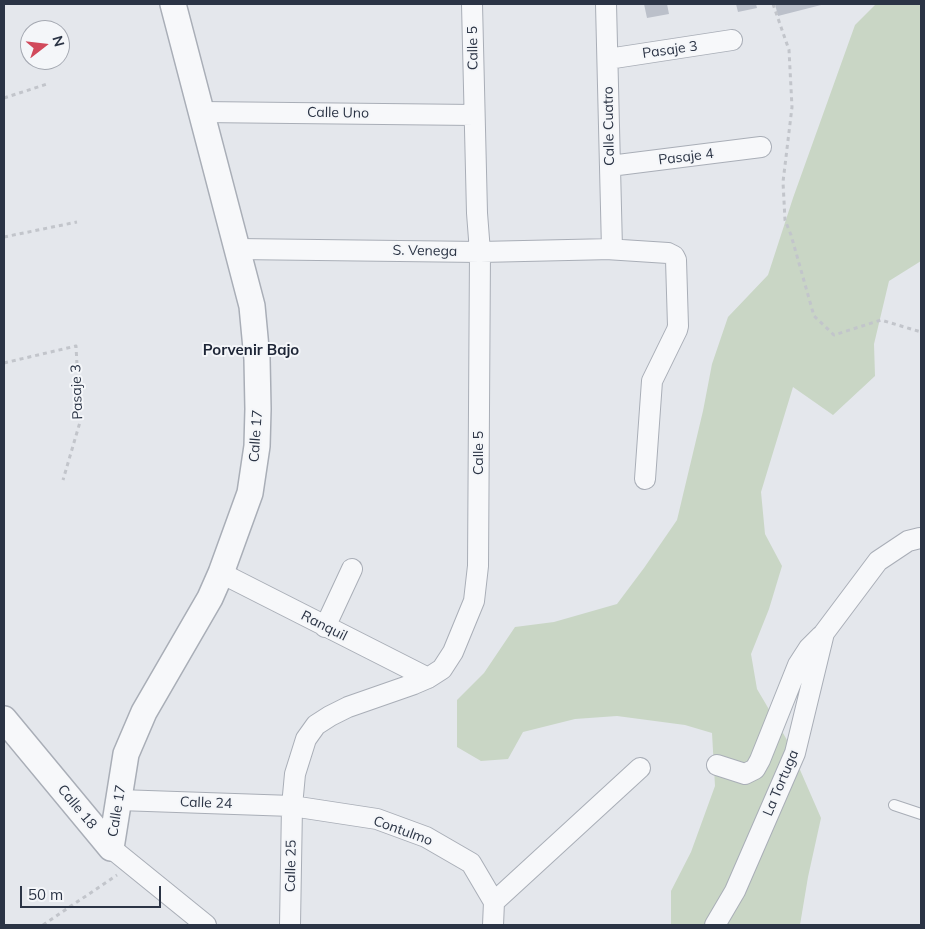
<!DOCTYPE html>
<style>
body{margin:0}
#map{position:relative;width:925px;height:929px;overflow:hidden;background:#e4e7ec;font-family:Mulish,sans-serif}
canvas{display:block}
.frame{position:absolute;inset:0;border:5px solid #2b3445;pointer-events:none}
.north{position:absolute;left:20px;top:20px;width:50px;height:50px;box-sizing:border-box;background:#f4f6f9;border:1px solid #a4a8b1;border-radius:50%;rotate:74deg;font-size:14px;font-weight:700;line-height:20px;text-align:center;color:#2b3445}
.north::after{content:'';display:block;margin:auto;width:18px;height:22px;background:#d1495b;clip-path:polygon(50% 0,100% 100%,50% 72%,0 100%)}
.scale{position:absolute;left:20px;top:886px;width:141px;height:22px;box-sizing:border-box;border:2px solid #2b3445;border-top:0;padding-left:6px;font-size:15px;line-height:18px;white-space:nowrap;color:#2b3445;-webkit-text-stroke:4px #f4f6f9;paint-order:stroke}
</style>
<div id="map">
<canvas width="925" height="929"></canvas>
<div class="frame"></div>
<div class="north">N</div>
<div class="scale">50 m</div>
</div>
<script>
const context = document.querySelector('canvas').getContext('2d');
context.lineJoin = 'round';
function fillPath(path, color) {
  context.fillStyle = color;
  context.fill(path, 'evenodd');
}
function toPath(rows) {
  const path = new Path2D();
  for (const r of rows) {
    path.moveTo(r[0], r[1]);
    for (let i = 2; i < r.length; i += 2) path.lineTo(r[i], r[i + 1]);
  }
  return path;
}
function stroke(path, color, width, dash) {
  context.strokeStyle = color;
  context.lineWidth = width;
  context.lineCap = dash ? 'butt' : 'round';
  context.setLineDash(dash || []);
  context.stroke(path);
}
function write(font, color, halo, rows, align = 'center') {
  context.font = font + ' Mulish,sans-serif';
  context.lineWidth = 4;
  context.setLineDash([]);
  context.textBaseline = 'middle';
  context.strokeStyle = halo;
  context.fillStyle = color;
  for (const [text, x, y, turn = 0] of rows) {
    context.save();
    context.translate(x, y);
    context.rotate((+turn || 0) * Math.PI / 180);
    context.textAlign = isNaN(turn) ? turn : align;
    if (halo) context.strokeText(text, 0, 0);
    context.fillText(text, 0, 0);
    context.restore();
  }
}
fillPath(toPath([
 [876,4,921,4,921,261,889,281,874,344,875,376,833,415,793,387,761,492,765,534,782,566,769,609,751,654,757,689,787,740,821,818,808,877,800,925,671,925,671,891,691,852,715,786,712,733,685,725,617,716,575,719,523,732,508,759,481,761,457,747,457,700,484,673,515,627,554,622,617,604,644,568,677,520,703,411,712,364,728,317,768,275,793,198,855,25]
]), '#c9d6c5');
fillPath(toPath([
 [644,4,667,4,669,14,647,18],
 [736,4,756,4,757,8,738,12],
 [775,4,825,4,778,16]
]), '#bbc0ca');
const service = toPath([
 [894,805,921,814]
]);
const minor = toPath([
 [608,59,732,40],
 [201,112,474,115],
 [610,166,761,147],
 [237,249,480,252,612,249,606,4],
 [606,249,668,253,674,256,676,260,678,326,677,330,652,381,645,479],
 [221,573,428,678],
 [325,627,352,569],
 [717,765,745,774,755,769,760,760,798,665,809,648,821,636],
 [119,800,292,806,377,819,426,837,471,863,494,902,493,925],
 [111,848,206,925],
 [494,902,640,768],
 [290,925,292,806,295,774,306,739,316,725,330,716,348,707,414,684,428,678,442,669,453,652,474,601,478,566,480,252,477,213,472,4],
 [715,925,735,891,795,753,824,633,878,561,908,541,920,538,921,538]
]);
const tertiary = toPath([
 [4,719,111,848],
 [111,848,126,754,144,712,210,598,221,573,250,493,257,446,258,409,257,359,252,306,173,4]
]);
stroke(service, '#a9aeb7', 12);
stroke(minor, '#a9aeb7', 22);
stroke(tertiary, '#a9aeb7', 28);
stroke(toPath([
 [773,4,789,50,792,107,783,182,785,220,791,235,814,316,834,335,881,320,921,332],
 [4,98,47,84],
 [4,237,77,222],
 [4,363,76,346,80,422,63,480],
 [43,925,117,875]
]), '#c2c5cb', 3, [4, 4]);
stroke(service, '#f7f8fa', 10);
stroke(minor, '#f7f8fa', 20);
stroke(tertiary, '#f7f8fa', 25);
write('14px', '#2b3445', '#f4f6f9', [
 ["Calle 5",473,48,-91],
 ["Pasaje 3",670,50,-8],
 ["Calle Uno",338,113,1],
 ["Calle Cuatro",609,126,-91],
 ["Pasaje 4",686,157,-7],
 ["S. Venega",425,251,1],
 ["Pasaje 3",77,392,-92],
 ["Calle 17",256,436,-86],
 ["Calle 5",479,453,-90],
 ["Ranquil",324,626,27],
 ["La Tortuga",781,783,-67],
 ["Calle 24",206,803,2],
 ["Calle 18",77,807,50],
 ["Calle 17",117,811,-81],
 ["Contulmo",403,831,20],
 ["Calle 25",291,866,-89]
]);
write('bold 15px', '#1d2536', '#f4f6f9', [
 ["Porvenir Bajo",251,350]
]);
</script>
